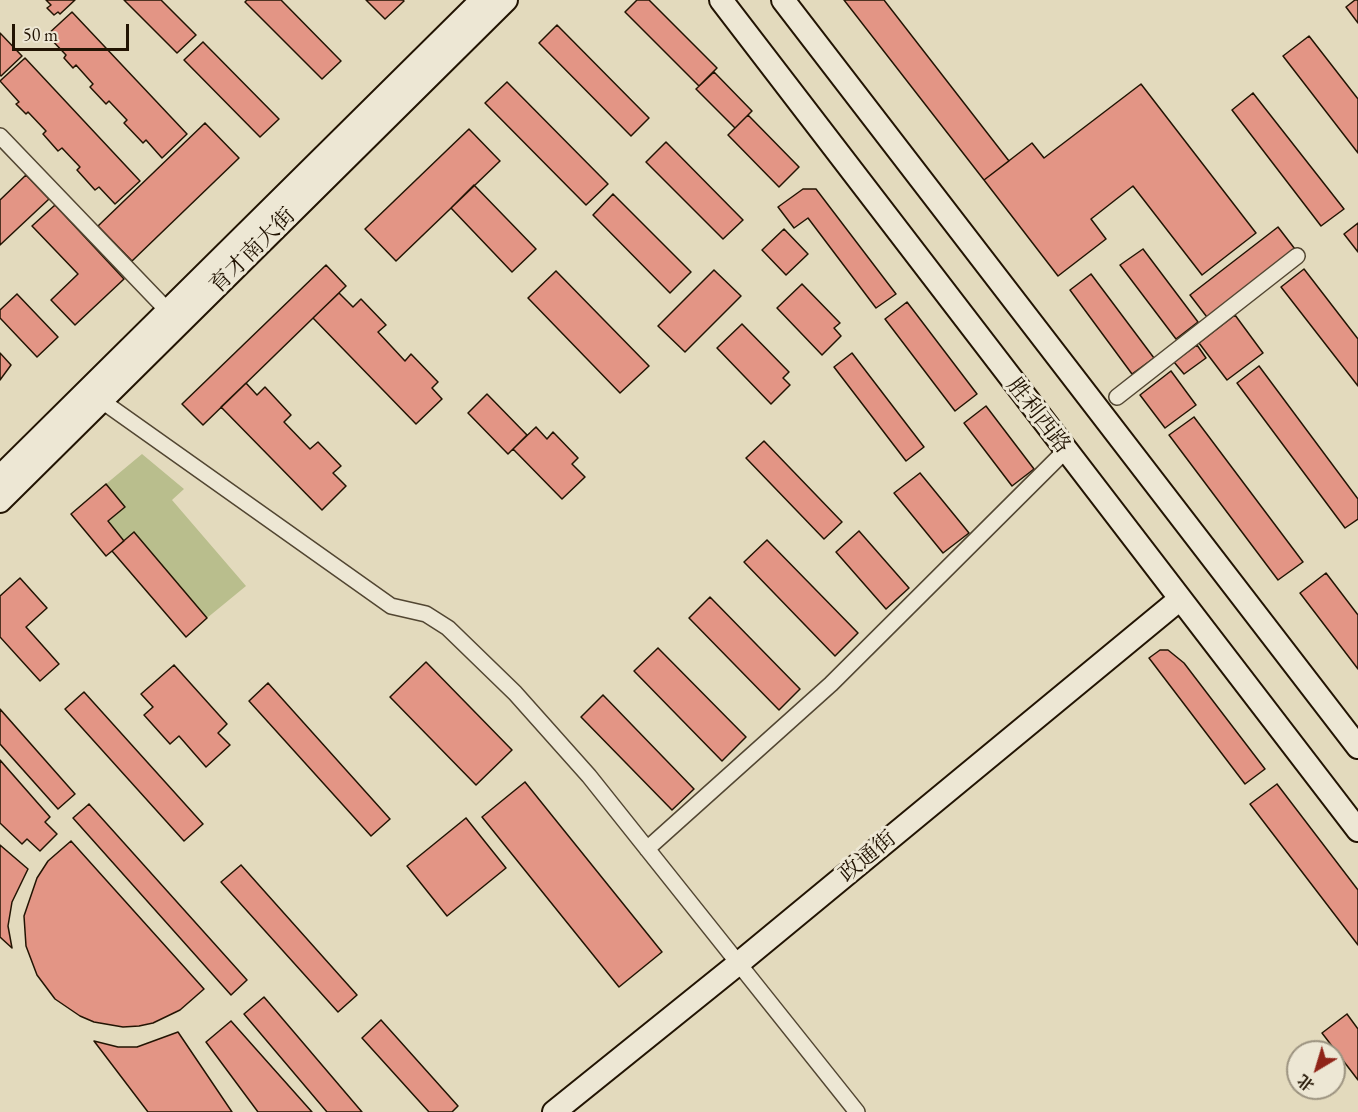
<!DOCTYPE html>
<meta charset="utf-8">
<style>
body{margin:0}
#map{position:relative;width:1358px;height:1112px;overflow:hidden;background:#e3dabd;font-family:"EB Garamond","Noto Serif SC",serif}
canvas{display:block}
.north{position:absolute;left:1286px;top:1040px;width:60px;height:60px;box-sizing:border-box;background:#ede7d4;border:2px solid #9c9380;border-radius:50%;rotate:218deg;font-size:16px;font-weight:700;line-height:24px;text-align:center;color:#221403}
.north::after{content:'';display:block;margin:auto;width:21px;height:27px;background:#8f2418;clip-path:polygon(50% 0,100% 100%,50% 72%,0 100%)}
.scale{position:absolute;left:12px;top:24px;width:117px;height:27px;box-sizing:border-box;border:3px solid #221403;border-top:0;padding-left:8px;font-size:18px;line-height:21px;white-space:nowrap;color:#221403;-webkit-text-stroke:4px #ede7d4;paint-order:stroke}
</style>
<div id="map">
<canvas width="1358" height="1112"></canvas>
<div class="north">北</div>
<div class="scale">50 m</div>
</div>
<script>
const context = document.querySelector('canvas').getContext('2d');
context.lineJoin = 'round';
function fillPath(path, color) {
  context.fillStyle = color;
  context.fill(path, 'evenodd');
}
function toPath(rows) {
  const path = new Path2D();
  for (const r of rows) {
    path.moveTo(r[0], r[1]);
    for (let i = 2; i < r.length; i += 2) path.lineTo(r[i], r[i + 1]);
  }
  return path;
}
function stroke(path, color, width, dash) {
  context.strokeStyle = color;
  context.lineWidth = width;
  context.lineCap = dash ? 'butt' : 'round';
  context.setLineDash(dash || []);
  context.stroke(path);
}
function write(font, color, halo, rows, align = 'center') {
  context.font = font + ' "EB Garamond","Noto Serif SC",serif';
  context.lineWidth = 6;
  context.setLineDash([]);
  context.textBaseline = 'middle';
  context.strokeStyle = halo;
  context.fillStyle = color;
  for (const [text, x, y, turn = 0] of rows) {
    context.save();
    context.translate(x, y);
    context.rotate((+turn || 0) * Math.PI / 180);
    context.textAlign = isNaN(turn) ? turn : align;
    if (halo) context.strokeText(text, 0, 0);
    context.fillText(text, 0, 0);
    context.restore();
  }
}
fillPath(toPath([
 [142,454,184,489,172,500,246,586,207,618,134,533,124,541,108,521,125,507,106,484]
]), '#b9be8d');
const building = toPath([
 [46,0,75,0,60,14,58,12,54,15,47,8,51,5,46,0],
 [124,0,161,0,196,35,177,53,124,0],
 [247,0,281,0,341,61,322,79,245,2,247,0],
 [366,0,403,0,404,1,385,19,366,0],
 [637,0,649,0,717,68,699,86,625,12,637,0],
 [844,0,884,0,1009,161,984,180,844,0],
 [1355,0,1358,0,1358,23,1346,7,1355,0],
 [72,12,187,134,162,158,146,140,143,143,124,123,127,120,109,101,106,104,90,87,93,84,76,65,73,68,64,58,66,55,47,35,72,12],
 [557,25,649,118,631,136,539,43,557,25],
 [0,33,22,56,1,76,0,75,0,33],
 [1309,36,1358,99,1358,153,1283,56,1309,36],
 [203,42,279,119,260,137,184,60,203,42],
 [25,58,140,181,115,204,99,187,95,190,77,170,80,167,62,148,58,151,43,134,46,131,28,112,26,114,16,104,19,102,0,81,25,58],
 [714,72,752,111,735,128,696,89,714,72],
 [507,82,608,184,586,205,485,103,507,82],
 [1141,84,1256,233,1202,275,1133,186,1091,219,1106,239,1058,276,984,180,1032,143,1044,158,1141,84],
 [1253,93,1344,209,1321,226,1232,110,1253,93],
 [748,115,799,167,779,187,728,135,748,115],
 [205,123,239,158,132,261,98,226,205,123],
 [469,129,500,161,396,261,365,229,469,129],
 [666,142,743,220,723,239,646,162,666,142],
 [26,175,49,199,0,245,0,200,26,175],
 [474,185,536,249,512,272,451,208,474,185],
 [803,189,816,189,896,294,876,308,808,218,794,228,778,207,803,189],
 [613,194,691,272,670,293,593,215,613,194],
 [55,205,124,279,75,325,51,300,78,274,32,226,55,205],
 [1358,223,1358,252,1344,234,1358,223],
 [1278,227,1298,253,1210,321,1190,295,1278,227],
 [784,229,808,254,786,275,762,250,784,229],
 [1143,249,1198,322,1176,339,1120,265,1143,249],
 [326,265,346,286,203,425,182,404,326,265],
 [1304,269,1358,339,1358,386,1281,287,1304,269],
 [714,270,741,296,685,352,658,326,714,270],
 [556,271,649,366,620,393,528,298,556,271],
 [1091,274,1154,358,1132,374,1070,290,1091,274],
 [802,284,840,323,834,328,841,336,822,355,777,308,802,284],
 [339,293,353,307,361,299,386,325,378,332,405,361,411,354,438,382,432,388,442,399,416,424,313,318,339,293],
 [17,294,58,337,37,357,0,318,0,310,17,294],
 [907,302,977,394,955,411,885,319,907,302],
 [1235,315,1263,353,1227,380,1199,343,1235,315],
 [742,324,789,372,783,378,790,385,771,404,717,348,742,324],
 [1197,345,1206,358,1184,374,1174,362,1197,345],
 [0,353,11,365,0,380,0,353],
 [852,353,924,447,906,461,834,367,852,353],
 [1259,366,1358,499,1358,519,1345,528,1237,383,1259,366],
 [1171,371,1196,405,1165,428,1140,395,1171,371],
 [246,383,257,395,265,387,291,415,284,422,310,449,318,442,341,466,333,473,346,486,322,510,221,407,246,383],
 [487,394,527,435,508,454,468,413,487,394],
 [986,406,1034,469,1012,486,964,423,986,406],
 [1194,417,1303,562,1278,580,1169,435,1194,417],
 [536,427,547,439,553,432,578,458,572,464,585,477,562,499,513,449,536,427],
 [764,441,842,522,824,539,746,458,764,441],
 [920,473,969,533,943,553,894,493,920,473],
 [106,484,125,507,108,521,124,541,106,556,71,514,106,484],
 [859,531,909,588,886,609,836,552,859,531],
 [134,532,207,618,186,637,112,551,134,532],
 [767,540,858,633,835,656,744,562,767,540],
 [1326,573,1358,615,1358,669,1300,593,1326,573],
 [20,578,47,608,26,627,59,664,40,681,0,637,0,596,20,578],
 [710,597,800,689,779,710,689,618,710,597],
 [658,648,746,737,722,761,634,671,658,648],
 [1160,650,1168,650,1184,663,1265,769,1245,784,1149,658,1160,650],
 [426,662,512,750,476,785,390,697,426,662],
 [174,665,227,724,218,733,230,745,206,767,179,736,170,744,144,715,153,707,141,694,174,665],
 [268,683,390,819,371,836,249,701,268,683],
 [84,692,203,824,184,841,65,709,84,692],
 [603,695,694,789,672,810,581,717,603,695],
 [0,709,75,794,58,809,0,744,0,709],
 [0,760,50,817,45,822,57,834,40,851,27,839,22,844,0,823,0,760],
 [525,782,662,952,619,987,482,817,525,782],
 [1277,784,1358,890,1358,945,1250,804,1277,784],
 [89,804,247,980,231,995,73,818,89,804],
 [466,818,506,868,447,916,407,866,466,818],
 [71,841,204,989,180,1010,153,1023,139,1026,123,1027,94,1022,80,1016,55,999,37,975,26,946,24,916,37,878,48,861,71,841],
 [0,845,28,869,12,902,8,926,12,948,0,937,0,845],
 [241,865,357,995,338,1012,221,882,241,865],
 [264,997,362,1112,327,1112,244,1014,264,997],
 [1347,1014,1358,1029,1358,1080,1322,1033,1347,1014],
 [381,1020,458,1106,452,1112,429,1112,362,1038,381,1020],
 [231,1021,312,1112,258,1112,206,1042,231,1021],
 [178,1032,232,1112,148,1112,94,1041,118,1047,137,1047,178,1032]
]);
fillPath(building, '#e39585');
stroke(building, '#221403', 1.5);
const street = toPath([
 [0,136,168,311],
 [1117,397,1297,256],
 [102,401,391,606,426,614,448,628,515,693,589,776,857,1112],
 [647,849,831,684,1065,451]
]);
const secondary = toPath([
 [721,0,1358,830],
 [783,0,1358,747],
 [0,477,482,0],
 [0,501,506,0],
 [554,1112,739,963,1180,599]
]);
stroke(street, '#524632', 18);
stroke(secondary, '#221403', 26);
stroke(street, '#ede7d4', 15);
stroke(secondary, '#ede7d4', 22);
write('22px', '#221403', '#ede7d4', [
 ["育才南大街",253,251,-45],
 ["胜利西路",1038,416,52],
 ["政通街",868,857,-40]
]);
</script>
